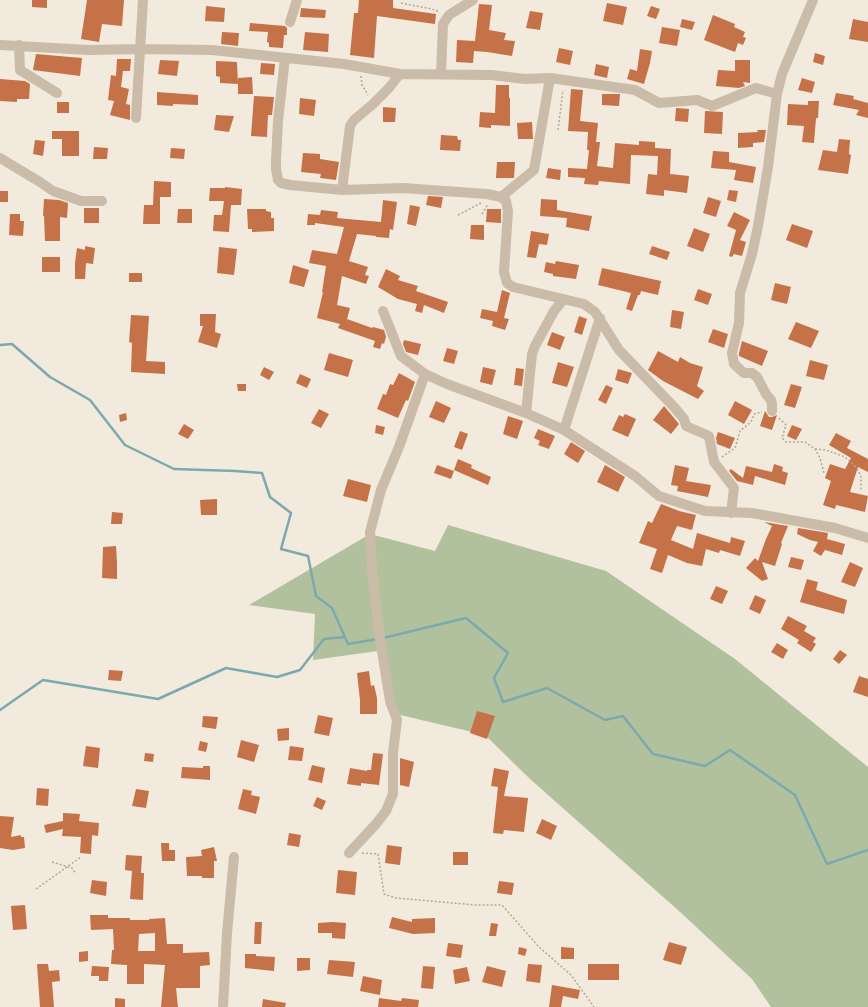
<!DOCTYPE html>
<style>
body{margin:0}
canvas{display:block;background:#f2eadd}
</style>
<canvas width="868" height="1007"></canvas>
<script>
const context = document.querySelector('canvas').getContext('2d');
context.lineJoin = 'round';
function fillPath(path, color) {
  context.fillStyle = color;
  context.fill(path, 'evenodd');
}
function toPath(rows) {
  const path = new Path2D();
  for (const r of rows) {
    path.moveTo(r[0], r[1]);
    for (let i = 2; i < r.length; i += 2) path.lineTo(r[i], r[i + 1]);
  }
  return path;
}
function stroke(path, color, width, dash) {
  context.strokeStyle = color;
  context.lineWidth = width;
  context.lineCap = dash ? 'butt' : 'round';
  context.setLineDash(dash || []);
  context.stroke(path);
}
fillPath(toPath([
 [448,525,606,571,735,659,868,767,868,1007,771,1007,752,979,679,911,530,779,485,735,396,714,385,650,313,660,315,614,249,605,370,534,435,551]
]), '#b2c19d');
stroke(toPath([
 [0,345,12,344,50,377,90,400,125,445,174,469,235,471,262,473,270,497,291,513,281,549,308,556,316,596,332,608,348,644,378,639],
 [383,638,466,618,508,653,494,678,503,702,547,688,605,720,623,716,653,754,705,766,730,750,795,795,827,864,868,850],
 [0,710,43,680,158,699,226,668,277,677,300,670,324,639,344,637]
]), '#7ca9af', 2.5);
fillPath(toPath([
 [32,0,47,0,47,8,32,7],
 [87,0,124,0,122,26,102,24,99,42,81,39],
 [359,0,393,0,393,8,436,14,435,24,377,16,374,58,350,55,354,13,358,13],
 [607,3,627,7,623,25,603,21],
 [479,4,492,5,489,30,506,33,504,40,515,41,512,56,487,52,474,51,473,63,456,62,457,40,475,41],
 [206,6,225,8,224,22,205,21],
 [651,6,660,9,656,19,647,16],
 [301,8,326,10,325,18,300,17],
 [530,11,543,13,540,30,526,28],
 [713,15,735,24,734,27,745,32,743,37,746,38,743,45,738,43,735,52,704,40],
 [682,19,695,22,692,30,680,27],
 [853,19,868,22,868,42,849,39],
 [250,23,285,26,287,28,287,35,284,35,283,48,269,47,269,43,267,42,268,32,249,31],
 [662,27,680,30,677,46,659,43],
 [222,32,239,33,238,46,221,44],
 [305,32,329,34,328,52,303,50],
 [559,48,573,51,570,65,556,62],
 [640,49,652,51,650,63,644,84,627,79,630,69,637,71],
 [815,53,825,56,823,65,813,62],
 [36,54,82,58,80,76,33,70],
 [117,59,131,59,130,71,123,71,121,87,129,89,126,104,130,105,130,120,110,115,114,101,108,100,111,75,116,76],
 [160,60,179,61,177,76,158,74],
 [735,60,750,60,750,83,743,82,745,86,739,88,716,86,718,70,735,71],
 [216,61,237,62,238,84,220,83,220,77,216,76],
 [261,63,275,64,274,75,260,74],
 [596,64,609,67,607,78,594,75],
 [252,77,253,94,238,94,238,78],
 [802,78,815,82,812,93,798,90],
 [0,79,25,81,30,84,29,99,17,99,17,102,0,101],
 [496,85,509,85,509,98,510,98,510,126,491,125,491,128,479,127,480,112,495,113],
 [571,89,583,90,580,121,598,123,596,142,600,142,597,166,613,168,615,143,639,145,639,141,655,142,655,148,671,149,670,174,689,176,687,193,664,190,664,196,646,194,648,174,657,175,658,156,631,155,630,184,599,181,598,185,584,184,585,178,568,177,568,168,587,169,589,150,587,150,588,132,568,131],
 [157,92,198,95,198,105,173,104,173,106,157,105],
 [836,93,854,96,853,99,868,103,868,118,856,115,859,110,833,105],
 [602,94,620,94,619,106,602,105],
 [254,96,274,97,272,115,268,115,267,137,251,136],
 [300,98,316,100,314,116,299,114],
 [808,101,819,101,818,118,816,118,814,143,802,142,804,126,787,125,788,104,808,105],
 [57,102,69,102,69,113,57,113],
 [383,107,396,108,395,122,383,122],
 [676,108,689,109,688,122,675,121],
 [705,111,723,112,722,134,704,133],
 [216,115,234,116,229,132,214,130],
 [532,122,533,139,518,139,517,123],
 [757,130,766,130,764,142,753,143,753,147,738,148,738,133,758,132],
 [52,131,79,131,79,156,62,156,62,139,52,139],
 [441,135,457,136,458,140,461,140,460,151,440,150],
 [839,139,850,140,849,154,851,155,848,174,818,170,823,150,837,152],
 [35,140,45,141,43,156,33,154],
 [94,147,108,148,107,159,93,159],
 [171,148,185,149,184,159,170,158],
 [713,151,729,152,729,162,756,167,753,183,734,180,736,170,711,168],
 [303,153,320,154,320,159,339,162,336,180,320,178,321,174,301,172],
 [497,162,515,162,514,178,496,178],
 [548,168,561,170,560,180,546,178],
 [154,181,171,182,171,197,160,197,160,224,143,224,144,205,153,205],
 [225,187,242,189,241,205,231,205,229,232,213,231,214,215,222,215,224,201,209,201,210,188,225,188],
 [729,190,738,191,736,202,727,200],
 [0,191,8,191,8,202,0,202],
 [428,196,443,197,441,208,426,205],
 [708,197,721,201,716,217,703,213],
 [44,199,59,200,68,203,67,218,60,217,60,241,45,241,44,216,43,216],
 [541,199,557,200,557,210,592,216,589,231,566,227,567,218,540,216],
 [383,200,397,202,393,230,390,229,389,238,376,237,376,236,357,234,349,261,368,267,365,275,369,276,366,284,342,276,337,305,350,308,347,319,372,328,373,327,384,330,386,337,384,344,382,343,380,349,373,347,375,341,338,328,340,324,317,318,323,292,322,292,326,266,309,263,312,250,337,254,344,227,315,223,315,225,307,225,308,214,320,215,321,210,338,212,337,218,381,222],
 [410,205,420,207,416,226,407,224],
 [84,208,99,208,99,223,84,223],
 [178,209,192,209,192,223,177,223],
 [247,209,266,209,266,211,271,212,271,218,274,218,274,231,252,232,252,229,248,229],
 [487,209,501,209,501,223,486,222],
 [734,212,750,220,740,240,746,242,742,256,734,254,732,257,729,256,736,230,727,226],
 [10,214,20,214,20,221,24,221,23,236,9,235],
 [792,224,813,231,807,248,786,240],
 [471,225,484,225,484,240,470,239],
 [694,228,710,234,703,252,687,246],
 [531,231,549,234,547,245,539,244,536,258,527,257],
 [85,246,95,248,93,264,86,263,85,279,75,279,75,263,77,248,85,250],
 [652,246,670,252,667,260,649,254],
 [219,247,237,249,234,275,217,273],
 [42,257,60,257,60,272,42,272],
 [556,261,579,265,576,279,553,276,553,274,544,272,546,262,555,264],
 [293,265,309,270,304,287,289,283],
 [602,268,661,281,658,295,641,291,640,295,638,295,632,311,626,309,631,293,598,285],
 [386,269,400,276,398,280,418,286,416,291,448,302,444,313,424,305,422,313,415,311,417,304,398,299,378,287],
 [129,273,142,273,142,282,129,282],
 [775,283,791,287,787,304,771,300],
 [698,289,712,294,708,305,694,300],
 [502,290,510,293,504,318,509,319,505,330,492,326,493,321,480,318,482,309,497,312],
 [672,310,684,312,681,329,670,327],
 [200,314,216,314,215,332,221,334,217,348,198,342,203,326,200,326],
 [131,315,149,316,146,361,165,362,165,374,131,372,132,343,129,342],
 [579,316,587,319,582,335,574,332],
 [796,322,819,331,811,348,788,339],
 [713,329,728,334,724,348,708,342],
 [552,332,565,337,560,350,547,345],
 [404,340,421,344,418,355,406,352,403,344],
 [742,341,768,351,762,366,739,356,739,353],
 [447,348,458,351,454,364,443,361],
 [658,351,678,362,680,357,690,363,703,367,697,386,704,391,698,399,663,381,648,370],
 [329,353,353,360,348,377,324,370],
 [810,360,828,365,824,380,806,376],
 [558,362,574,367,567,387,552,383],
 [264,367,274,372,269,380,260,375],
 [483,367,496,370,492,385,480,382],
 [516,368,524,369,522,386,514,385],
 [618,369,632,373,628,384,615,380],
 [399,373,415,382,408,401,406,400,398,418,377,409,383,394,386,395,390,384,393,385],
 [300,374,311,379,307,388,296,383],
 [237,384,246,384,246,391,238,391],
 [791,384,802,387,795,408,784,405],
 [606,385,613,388,606,404,598,400],
 [436,401,451,408,444,423,429,417],
 [735,401,752,410,744,424,728,415],
 [664,406,679,424,671,434,653,420],
 [319,409,329,414,321,428,311,423],
 [765,411,769,417,772,417,777,415,772,430,760,426],
 [126,413,127,420,120,422,119,415],
 [625,414,636,419,628,437,612,430,619,415,623,417],
 [508,416,523,421,517,439,503,434],
 [184,424,194,430,188,439,178,434],
 [376,425,385,427,383,435,375,433],
 [792,425,802,429,796,440,787,436],
 [538,429,555,436,549,449,538,445,540,441,534,438],
 [460,431,468,434,462,450,454,447],
 [718,432,735,438,730,449,717,444,716,438],
 [836,433,851,441,847,448,868,459,868,472,858,467,850,492,868,496,865,512,836,505,835,509,823,505,831,481,825,478,830,464,845,469,851,458,829,445],
 [571,442,585,451,578,463,564,454],
 [458,459,472,465,471,468,491,477,488,485,454,470],
 [774,464,783,467,782,471,788,473,785,485,755,476,753,485,737,481,729,471,731,469,743,478,746,466,772,472],
 [437,465,454,471,451,479,434,473],
 [605,465,625,477,618,492,597,482],
 [675,465,689,468,686,481,711,485,708,497,677,491,678,486,671,485],
 [348,479,371,485,367,502,343,496],
 [217,499,217,515,201,515,200,500],
 [661,504,679,511,696,515,692,530,677,526,671,540,693,549,697,533,730,543,731,537,745,541,740,556,720,550,719,553,706,549,702,566,687,563,668,555,662,573,650,569,657,549,639,543,648,521,652,523],
 [112,512,123,513,122,524,111,524],
 [764,522,788,526,781,543,782,544,775,566,762,562,768,579,762,581,746,568,755,558,758,561,766,539,772,526],
 [798,528,828,533,827,539,845,544,842,555,825,550,821,556,813,551,818,542,810,540,797,534],
 [116,546,117,563,117,579,102,578,103,547],
 [791,557,804,560,801,570,788,567],
 [850,562,863,568,855,587,841,582],
 [807,579,818,582,816,590,847,600,844,614,800,602],
 [716,586,728,591,722,604,710,599],
 [755,595,766,600,760,614,749,609],
 [788,616,807,626,804,631,816,638,813,642,816,644,811,652,797,643,799,640,781,629],
 [777,643,788,650,783,659,771,652],
 [840,650,847,655,839,664,833,659],
 [109,670,123,671,121,681,108,680],
 [369,671,371,686,374,685,377,698,377,714,360,714,360,700,357,673],
 [859,676,868,679,868,697,853,692],
 [477,711,495,716,487,739,470,733],
 [318,715,333,718,329,736,314,733],
 [203,716,218,717,216,729,202,727],
 [289,728,289,740,278,741,277,729],
 [241,740,259,745,254,762,237,757],
 [200,741,208,743,206,752,198,750],
 [86,746,100,748,98,768,83,766],
 [290,746,304,748,302,761,288,760],
 [145,753,154,754,153,762,144,761],
 [373,753,383,754,379,785,361,783,361,786,347,784,350,768,367,771,367,770,371,770],
 [400,758,414,762,409,787,400,785],
 [312,765,325,768,322,783,308,780],
 [203,766,210,766,210,780,181,778,182,767,203,768],
 [494,768,509,771,504,796,528,798,524,832,504,830,503,834,493,833,498,787,491,786],
 [37,788,49,789,48,806,36,805],
 [136,789,149,791,146,808,132,806],
 [243,789,252,791,251,795,260,797,256,814,238,809],
 [317,797,326,801,322,810,313,806],
 [63,813,80,814,79,821,99,823,98,836,92,835,91,854,80,853,81,837,62,836,63,829,46,833,44,825,63,821],
 [0,816,14,817,11,837,21,835,21,837,24,837,25,848,13,850,0,848],
 [542,819,557,826,551,840,536,833],
 [289,833,301,835,299,847,287,845],
 [161,843,169,843,169,850,175,850,175,861,162,861],
 [387,845,402,847,400,865,385,863],
 [214,847,217,861,214,861,214,878,202,878,202,876,187,876,186,857,202,856,201,850],
 [453,852,468,852,468,865,453,865],
 [126,855,142,856,141,873,144,873,143,900,130,899,132,871,125,870],
 [338,870,357,872,355,895,336,893],
 [92,880,107,882,106,896,90,893],
 [499,881,514,883,512,895,497,893],
 [25,905,27,929,13,930,11,906],
 [90,915,108,915,108,918,130,918,130,920,149,920,149,919,165,918,167,944,183,944,183,953,209,952,210,965,200,966,200,988,176,988,178,1007,161,1007,165,965,144,964,144,984,127,984,127,965,111,964,112,950,114,950,113,929,91,930],
 [155,933,155,951,138,951,139,934],
 [392,917,412,922,412,919,435,918,435,933,413,934,389,928],
 [255,922,262,922,261,944,254,944],
 [333,922,346,923,345,939,332,938,332,933,318,933,318,923],
 [491,923,498,924,496,936,489,936],
 [669,942,687,947,681,965,663,960],
 [448,943,463,945,461,958,446,956],
 [519,947,527,949,525,956,518,954],
 [561,947,574,948,574,959,561,959],
 [88,951,88,961,79,962,79,952],
 [245,954,256,954,256,956,275,957,274,971,245,968],
 [297,958,310,958,310,970,297,971],
 [329,960,355,962,353,977,327,974],
 [37,964,48,964,49,971,59,970,60,981,52,982,54,1007,40,1007],
 [528,964,542,965,540,983,526,981],
 [588,964,619,964,619,980,588,980],
 [92,966,109,967,108,981,99,981,99,976,91,976],
 [423,966,435,967,433,989,421,988],
 [487,966,506,971,502,987,482,982],
 [467,967,470,981,455,984,453,970],
 [363,976,382,980,380,995,360,991],
 [552,985,580,990,578,999,563,996,561,1007,549,1007],
 [115,998,125,999,125,1007,115,1007],
 [379,998,401,1001,402,998,419,1000,418,1007,378,1007],
 [263,999,286,1003,285,1007,262,1007]
]), '#c57249');
stroke(toPath([
 [401,3,432,9,440,12],
 [361,76,362,85,368,95],
 [558,130,563,90],
 [482,214,488,204],
 [458,215,481,203],
 [779,418,786,425,782,438,786,442,805,442,815,449,820,458,824,473],
 [815,449,826,450,845,457,856,467,861,476,861,490],
 [722,457,735,448,740,431,751,422,754,414,762,412],
 [362,853,378,854,384,894,396,898,476,905,502,905,539,947,571,975,594,1007],
 [52,862,72,868,76,874],
 [36,889,81,857]
]), '#b6a693', 1.5, [2, 2]);
stroke(toPath([
 [290,22,297,0],
 [0,45,89,50,141,49,212,50,344,64,400,74,491,75,525,79,550,78,635,90,659,103,697,100,712,106,756,88,777,94],
 [19,45,20,70,57,93],
 [285,58,278,121,276,161,276,169,278,180,281,183,290,185,342,190,403,188,487,194,501,197,506,201,508,211,504,272,507,283,513,287,584,304,595,312,619,350,674,407,684,419,686,426,709,436,714,462,734,488,731,513],
 [441,74,443,24,449,15,473,0],
 [136,118,143,0],
 [0,158,40,182,53,191,81,201,102,201],
 [342,190,350,126,354,120,373,104,388,89,400,74],
 [501,197,534,170,550,78],
 [383,311,401,356,425,374,447,384,526,413,564,430,635,476,659,496,705,511,752,513,835,528,868,538],
 [772,411,772,404,771,400,766,394,757,377,752,373,744,373,734,364,732,353,739,323,740,293,752,254,758,226,768,167,777,94,782,74,813,0],
 [526,413,532,354,535,346,554,311,564,299],
 [564,430,600,318],
 [349,853,376,824,386,811,393,794,393,753,397,720,390,701,380,639,372,569,370,532,381,490,399,447,425,374],
 [223,1007,227,933,234,857]
]), '#cbbba9', 10);
</script>
